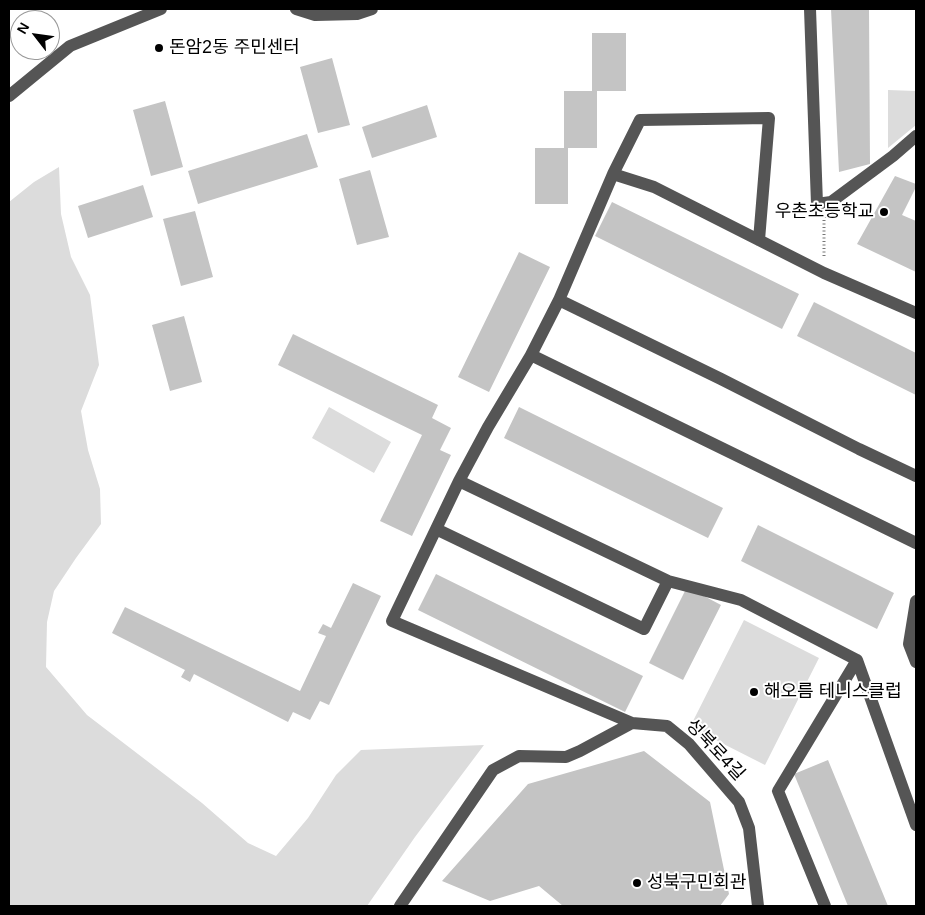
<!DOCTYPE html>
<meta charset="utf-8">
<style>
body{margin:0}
#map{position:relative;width:925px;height:915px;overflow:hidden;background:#fff;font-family:Arial,sans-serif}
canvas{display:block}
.frame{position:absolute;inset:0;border:10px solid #000;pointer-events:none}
.north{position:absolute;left:10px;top:10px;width:50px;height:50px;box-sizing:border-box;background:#fff;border:1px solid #999;border-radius:50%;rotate:300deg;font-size:14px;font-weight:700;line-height:20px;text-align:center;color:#000}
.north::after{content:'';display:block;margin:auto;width:18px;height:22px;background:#000;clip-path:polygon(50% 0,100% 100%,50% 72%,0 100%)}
</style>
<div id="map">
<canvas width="925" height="915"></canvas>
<div class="frame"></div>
<div class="north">N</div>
</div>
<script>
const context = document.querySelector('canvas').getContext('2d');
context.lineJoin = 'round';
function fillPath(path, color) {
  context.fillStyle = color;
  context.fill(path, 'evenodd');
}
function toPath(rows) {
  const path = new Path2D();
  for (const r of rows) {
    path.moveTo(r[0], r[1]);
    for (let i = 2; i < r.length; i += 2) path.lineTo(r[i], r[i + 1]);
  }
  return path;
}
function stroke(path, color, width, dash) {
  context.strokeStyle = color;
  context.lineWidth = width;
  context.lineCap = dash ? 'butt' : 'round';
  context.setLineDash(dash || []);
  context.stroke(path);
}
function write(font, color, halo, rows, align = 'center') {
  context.font = font + ' Arial,"Noto Sans KR",sans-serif';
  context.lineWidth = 4;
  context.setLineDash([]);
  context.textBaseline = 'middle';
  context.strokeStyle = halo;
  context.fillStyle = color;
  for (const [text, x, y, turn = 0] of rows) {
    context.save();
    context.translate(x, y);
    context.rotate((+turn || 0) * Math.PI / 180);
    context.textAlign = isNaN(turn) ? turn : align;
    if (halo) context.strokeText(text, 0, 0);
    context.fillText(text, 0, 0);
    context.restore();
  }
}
fillPath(toPath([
 [888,90,916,91,916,125,888,148],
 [59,167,61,214,71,257,90,295,99,365,81,411,88,450,100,489,101,524,76,558,54,591,47,622,46,667,87,715,202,803,248,843,276,856,308,818,336,775,361,750,484,745,415,837,367,906,9,906,9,202,34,182],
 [329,407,391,442,374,473,312,438],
 [744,620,819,658,765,765,690,727]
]), '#dcdcdc');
fillPath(toPath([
 [831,9,869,9,870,164,839,172],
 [592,33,626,33,626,91,597,91,597,148,568,148,568,204,535,204,535,148,564,148,564,91,592,91],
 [332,58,350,125,318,133,300,67],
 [165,101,183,167,151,176,133,110],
 [427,105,437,137,372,158,362,127],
 [307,134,318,167,198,204,188,171],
 [370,170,389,237,357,245,339,179],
 [895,176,916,184,916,187,902,215,916,221,916,272,857,244],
 [143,185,153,217,88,238,78,206],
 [612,202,799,294,782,329,595,236],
 [195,211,213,277,181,286,163,219],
 [519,252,550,267,489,392,458,377],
 [814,302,916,353,916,395,797,336],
 [184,316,202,382,170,391,152,325],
 [293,334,438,405,432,418,451,428,440,450,451,455,412,536,380,521,422,435,278,365],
 [519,407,723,508,708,538,504,438],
 [758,525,894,593,877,629,741,561],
 [436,574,643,676,625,712,418,610],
 [353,583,381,596,329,705,320,701,310,720,293,712,288,722,194,674,190,682,181,677,185,670,112,633,125,607,300,691,326,636,318,633,323,624,331,628],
 [687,587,721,605,683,680,649,663],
 [644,751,710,802,729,894,720,906,563,906,539,886,490,901,442,881,528,784],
 [828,760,888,906,848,906,794,774]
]), '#c4c4c4');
stroke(toPath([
 [824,256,824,220,825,217]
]), '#777', 3, [1, 2.5]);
stroke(toPath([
 [296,9,315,15,357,14,372,9],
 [810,9,817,204,831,202,893,156,916,136],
 [9,96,70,46,161,9],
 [613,174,640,120,769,118,759,240],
 [559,300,721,379,859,449,916,476],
 [531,355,916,543],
 [436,529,644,629,668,581,459,481],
 [668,581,741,600,857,660,778,791,825,906],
 [916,601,909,644,916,662],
 [857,660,916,825],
 [632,723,392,621,459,481,488,427,531,355,559,300,613,174,654,187,824,273,916,313],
 [400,906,493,770,519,756,566,757,580,751,632,723,667,726,689,744,739,802,749,828,758,906]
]), '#555', 12);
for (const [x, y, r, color] of [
 [159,48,5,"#000"],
 [884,212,5,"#000"],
 [754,692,5,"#000"],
 [637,883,5,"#000"]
]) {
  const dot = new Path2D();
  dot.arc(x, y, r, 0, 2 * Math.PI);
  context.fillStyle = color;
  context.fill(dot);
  stroke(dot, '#fff', 2);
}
write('18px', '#000', '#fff', [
 ["돈암2동 주민센터",169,48],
 ["우촌초등학교",874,212,"right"],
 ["해오름 테니스클럽",764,692],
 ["성북구민회관",647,883]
], 'left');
write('18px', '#000', '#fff', [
 ["성북로4길",715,750,47]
]);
</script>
